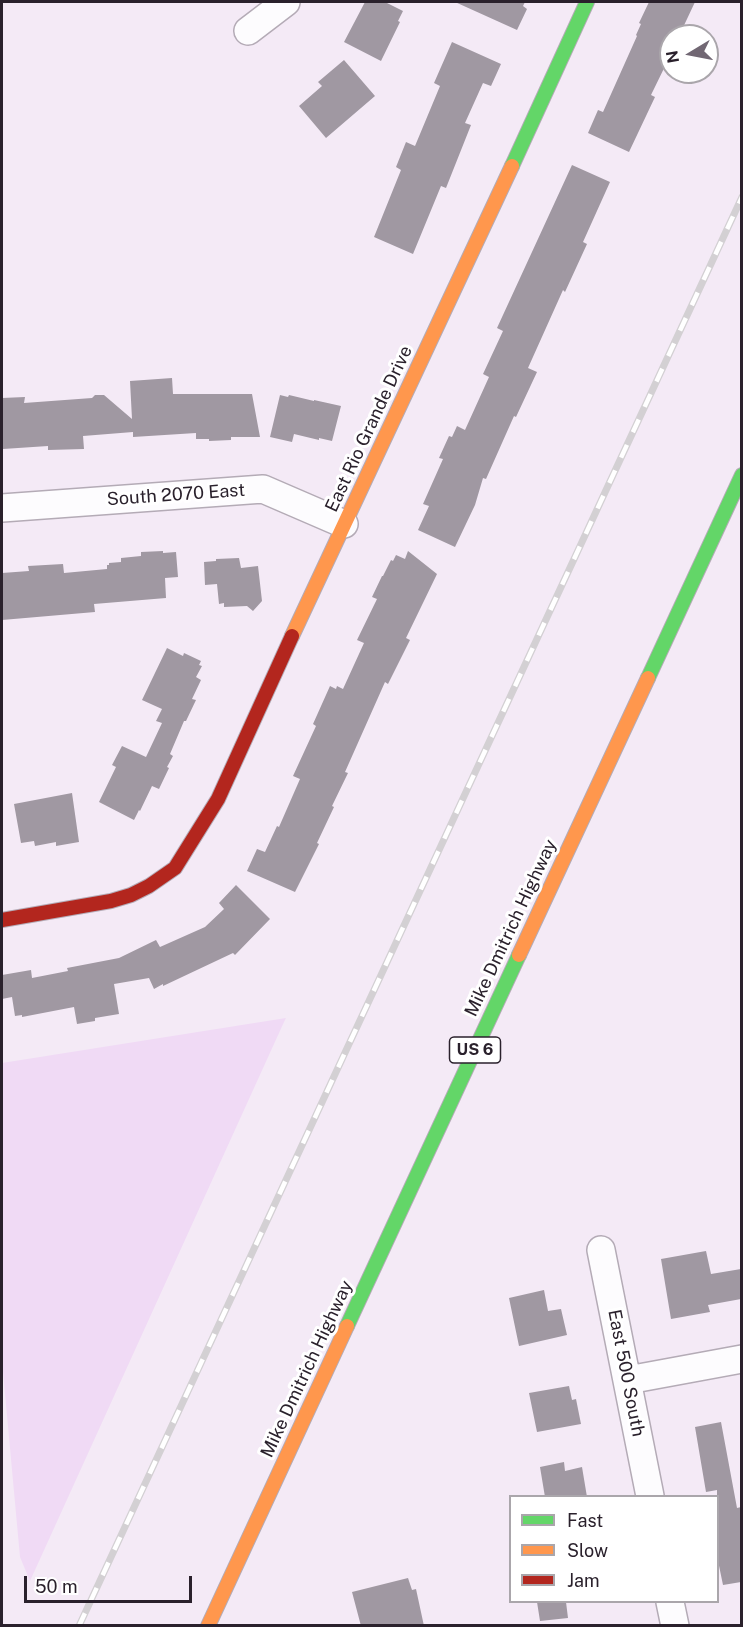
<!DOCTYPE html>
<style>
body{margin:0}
#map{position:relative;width:743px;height:1627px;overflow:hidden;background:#f4eaf6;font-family:"Public Sans",sans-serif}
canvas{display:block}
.frame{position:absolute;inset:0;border:3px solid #2a212c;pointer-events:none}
.legend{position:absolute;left:509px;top:1495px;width:210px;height:108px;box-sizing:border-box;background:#fff;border:2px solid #aaa6ab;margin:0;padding:8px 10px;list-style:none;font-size:18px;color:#2a212c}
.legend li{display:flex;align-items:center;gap:12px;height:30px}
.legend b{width:30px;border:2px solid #aaa6ab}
.north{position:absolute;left:659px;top:24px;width:60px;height:60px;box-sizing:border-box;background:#fff;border:2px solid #aaa6ab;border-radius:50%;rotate:260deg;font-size:16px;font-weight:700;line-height:24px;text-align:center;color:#2a212c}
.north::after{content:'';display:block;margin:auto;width:21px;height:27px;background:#716773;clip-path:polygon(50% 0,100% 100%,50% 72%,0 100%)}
.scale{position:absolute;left:24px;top:1576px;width:168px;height:27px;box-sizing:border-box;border:3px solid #2a212c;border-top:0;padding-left:8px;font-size:18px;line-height:21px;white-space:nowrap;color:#2a212c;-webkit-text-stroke:4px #fff;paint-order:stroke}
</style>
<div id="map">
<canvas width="743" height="1627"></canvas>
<div class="frame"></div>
<ul class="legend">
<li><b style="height:8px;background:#63d668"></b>Fast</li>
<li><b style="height:8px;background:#ff974d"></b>Slow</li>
<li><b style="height:8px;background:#b3261e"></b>Jam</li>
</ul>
<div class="north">N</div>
<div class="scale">50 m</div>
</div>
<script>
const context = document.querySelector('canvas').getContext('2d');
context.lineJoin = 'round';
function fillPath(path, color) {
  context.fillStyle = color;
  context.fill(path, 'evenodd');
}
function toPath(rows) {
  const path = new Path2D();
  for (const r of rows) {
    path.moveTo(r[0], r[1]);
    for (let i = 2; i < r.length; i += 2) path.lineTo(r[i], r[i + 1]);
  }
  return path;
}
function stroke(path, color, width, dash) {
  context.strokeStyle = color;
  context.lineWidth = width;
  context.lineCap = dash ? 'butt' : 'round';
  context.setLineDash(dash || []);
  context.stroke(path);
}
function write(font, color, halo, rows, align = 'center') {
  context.font = font + ' "Public Sans",sans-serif';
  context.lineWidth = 6;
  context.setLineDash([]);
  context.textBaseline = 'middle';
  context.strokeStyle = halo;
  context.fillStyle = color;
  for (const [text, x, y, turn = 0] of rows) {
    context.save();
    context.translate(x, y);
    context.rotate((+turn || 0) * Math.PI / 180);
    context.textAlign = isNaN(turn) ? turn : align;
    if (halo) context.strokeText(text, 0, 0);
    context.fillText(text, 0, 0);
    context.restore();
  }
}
fillPath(toPath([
 [286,1018,284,1022,30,1581,20,1557,2,1361,2,1063]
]), '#f0daf5');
fillPath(toPath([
 [365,2,385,2,403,11,398,21,400,22,381,61,344,42],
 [455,2,525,2,523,6,527,9,517,30],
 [649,2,695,2,679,36,671,36,671,54,651,95,655,97,629,152,588,133,598,110,603,112,637,36,636,35,641,24,639,23],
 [452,42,501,64,491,86,483,83,465,123,471,125,446,188,441,186,413,254,374,237,401,170,396,167,406,142,415,146,440,86,434,83],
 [344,60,375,96,326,138,299,106,322,86,318,82],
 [572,165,610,182,583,242,587,244,565,292,563,290,528,368,537,372,516,417,514,416,486,479,483,478,475,505,455,547,418,530,429,506,423,504,443,459,439,458,449,436,452,437,457,426,465,430,489,377,483,374,503,331,497,328],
 [172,378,173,394,252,394,260,437,231,437,231,440,209,441,209,439,196,439,196,433,133,437,133,432,83,436,84,449,48,450,48,446,3,449,2,398,25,397,24,403,92,398,95,395,104,395,132,419,130,381],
 [280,395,288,397,289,395,314,401,314,400,341,406,332,441,319,438,319,440,294,434,292,442,270,437],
 [163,551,163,553,176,552,178,577,165,578,166,598,94,604,95,612,2,620,2,573,29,571,28,566,63,564,64,573,107,569,107,565,109,565,109,563,121,562,121,558,141,556,141,552],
 [408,551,437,574,406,638,410,640,388,684,385,682,345,772,348,773,332,806,334,807,317,843,319,844,295,892,247,871,257,849,265,852,277,826,279,827,300,779,293,776,316,726,313,724,330,686,336,689,337,686,343,689,364,643,357,640,377,599,372,597,382,576,383,576,391,560,393,561,396,555,405,559],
 [239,558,241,568,258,566,262,601,253,611,247,606,224,607,224,603,219,604,217,584,205,585,204,562,216,561,216,559],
 [167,648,183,656,184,653,201,661,199,665,202,666,196,677,201,680,192,699,196,700,186,721,184,721,170,754,173,756,167,767,169,768,159,789,152,786,140,811,139,810,134,820,99,802,116,767,112,765,122,746,146,757,162,723,156,721,162,709,142,700],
 [72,793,79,842,56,846,56,842,35,846,34,841,21,843,14,804],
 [236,885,270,919,235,955,233,953,163,986,163,984,154,989,149,978,114,984,119,1014,95,1018,95,1021,77,1024,74,1007,22,1017,22,1015,15,1016,12,997,2,999,2,975,31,970,32,978,68,971,67,968,119,958,156,940,160,947,205,927,224,909,219,903],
 [706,1251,711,1274,741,1269,741,1299,708,1305,710,1312,671,1319,661,1259],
 [544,1290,548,1311,561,1309,567,1335,519,1346,509,1298],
 [569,1386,572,1400,576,1399,581,1424,537,1432,529,1393],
 [721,1422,737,1508,741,1507,741,1582,723,1585,717,1556,717,1490,706,1492,695,1427],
 [564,1462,565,1471,582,1467,587,1497,545,1497,540,1467],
 [408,1578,412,1590,416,1589,424,1626,361,1626,352,1592],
 [537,1602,566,1602,568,1618,540,1621]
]), '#a098a2');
const street = toPath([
 [248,31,286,2],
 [2,508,263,489,344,524],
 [601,1250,650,1496],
 [628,1380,742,1359],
 [670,1602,675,1626]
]);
const fast = toPath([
 [512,166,587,2],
 [648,678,742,475],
 [347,1326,519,955]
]);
const slow = toPath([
 [292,636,512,166],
 [519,955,648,678],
 [208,1626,347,1326]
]);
const jam = toPath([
 [2,920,111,901,131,895,149,886,175,868,218,799,292,636]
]);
stroke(street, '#b4abb6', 30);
stroke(fast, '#b4abb6', 16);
stroke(slow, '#b4abb6', 16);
stroke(jam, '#b4abb6', 16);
stroke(street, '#fdfcfe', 27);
stroke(fast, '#63d668', 14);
stroke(slow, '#ff974d', 14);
stroke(jam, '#b3261e', 14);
const rail = toPath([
 [79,1626,742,197]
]);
stroke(rail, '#d3d0d3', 7);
stroke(rail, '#fff', 4.5, [14]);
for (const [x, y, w] of [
 [475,1050,51]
]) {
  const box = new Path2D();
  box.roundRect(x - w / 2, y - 13, w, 26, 4.5);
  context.fillStyle = '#fff';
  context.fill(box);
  stroke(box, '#2a212c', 1.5);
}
write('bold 16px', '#2a212c', null, [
 ["US 6",475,1050]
]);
write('18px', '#2a212c', '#fff', [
 ["East Rio Grande Drive",369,429,-65],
 ["South 2070 East",176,495,-4],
 ["Mike Dmitrich Highway",511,928,-65],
 ["Mike Dmitrich Highway",307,1369,-65],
 ["East 500 South",626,1373,79]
]);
</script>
